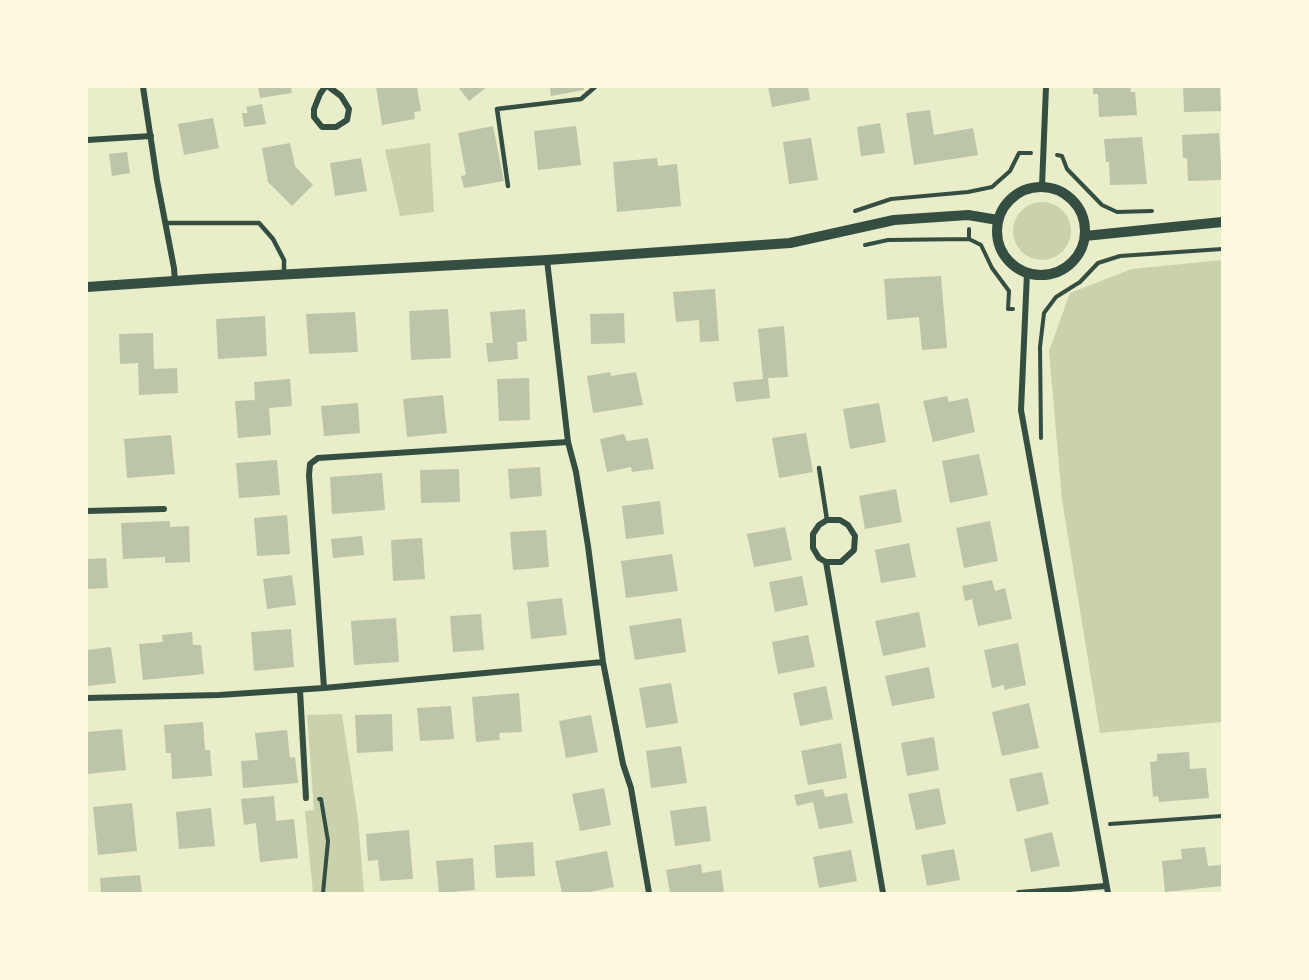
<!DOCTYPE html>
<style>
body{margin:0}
#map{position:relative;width:1309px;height:980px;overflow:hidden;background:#e9edc9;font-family:"PT Serif",serif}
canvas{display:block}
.frame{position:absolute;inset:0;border:88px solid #fefae0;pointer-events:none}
</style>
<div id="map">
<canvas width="1309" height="980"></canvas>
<div class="frame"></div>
</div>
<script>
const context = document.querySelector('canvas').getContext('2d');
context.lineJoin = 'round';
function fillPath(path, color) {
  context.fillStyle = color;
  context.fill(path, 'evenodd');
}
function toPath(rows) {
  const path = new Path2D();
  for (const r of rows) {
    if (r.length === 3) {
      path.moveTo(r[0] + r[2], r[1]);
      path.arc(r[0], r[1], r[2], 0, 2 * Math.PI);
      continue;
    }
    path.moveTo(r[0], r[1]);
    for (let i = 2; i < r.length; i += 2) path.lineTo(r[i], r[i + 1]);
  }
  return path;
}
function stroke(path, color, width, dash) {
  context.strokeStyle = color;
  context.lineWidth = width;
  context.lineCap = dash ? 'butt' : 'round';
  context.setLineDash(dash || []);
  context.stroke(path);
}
fillPath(toPath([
 [430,143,434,212,400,216,385,150],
 [1042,231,29],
 [1222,260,1222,722,1100,733,1062,500,1049,351,1070,293,1132,269],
 [342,714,358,819,364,893,313,893,305,811,314,810,307,715]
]), '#cad2ad');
fillPath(toPath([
 [258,87,291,87,292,93,260,98],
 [376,87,417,87,421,111,414,112,415,119,382,125],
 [458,87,487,87,469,101],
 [550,87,584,87,584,90,551,96],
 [768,87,808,87,810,100,772,107],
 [1093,87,1130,87,1131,92,1135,92,1137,115,1099,117,1098,94,1093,94],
 [1183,87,1220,87,1221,111,1184,112],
 [262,104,266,124,244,127,242,113,248,113,246,107],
 [930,110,934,135,973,128,978,155,914,165,906,113],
 [213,118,219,148,184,155,178,124],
 [880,123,885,153,861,156,857,127],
 [493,126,504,181,464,188,461,176,466,175,458,133],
 [576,126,581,165,538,170,534,131],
 [1219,133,1222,180,1188,181,1187,158,1183,158,1182,135],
 [1142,137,1147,184,1110,185,1109,162,1106,162,1104,139],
 [811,138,818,180,789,184,783,142],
 [290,143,295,166,313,185,292,206,268,182,262,148],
 [127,152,130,173,112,176,109,154],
 [361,158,367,191,335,196,330,163],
 [657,158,658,166,677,164,681,206,617,212,613,162],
 [941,276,947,348,922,350,919,317,887,320,884,279],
 [715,289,719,341,700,342,699,320,676,322,673,292],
 [448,309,451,358,411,360,409,311],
 [525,309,527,341,517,342,518,359,488,362,486,343,493,343,490,312],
 [355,312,358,352,309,354,306,314],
 [624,313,625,343,591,344,590,314],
 [265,316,267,356,218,359,216,319],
 [784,326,788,377,768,378,770,398,736,402,733,382,763,379,758,329],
 [153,333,154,369,177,368,178,393,139,395,138,363,120,364,119,334],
 [610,372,611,376,636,372,643,405,593,413,587,376],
 [529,378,530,420,499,421,497,379],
 [290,379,292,406,269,408,271,435,238,438,235,401,255,400,254,382],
 [443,395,447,433,407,437,403,399],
 [947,396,949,402,968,398,975,432,933,442,923,401],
 [358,403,360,433,324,436,321,406],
 [879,403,886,442,850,449,843,409],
 [806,433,813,472,779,478,772,438],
 [624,434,627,441,648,438,654,469,632,472,631,467,607,472,600,439],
 [171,435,175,474,127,478,124,439],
 [979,454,988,495,950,503,942,461],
 [277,460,280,495,239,498,236,463],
 [540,467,542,496,510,499,508,469],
 [459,469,460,502,421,503,420,470],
 [382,473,385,510,332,514,330,477],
 [896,489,902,522,865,529,859,496],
 [660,501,664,534,626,539,622,506],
 [287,515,290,554,257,556,254,518],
 [170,521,170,527,189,526,190,562,165,563,165,557,123,559,121,523],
 [990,521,998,561,964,568,956,528],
 [785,527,792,560,754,567,747,534],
 [546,530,549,567,513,570,510,532],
 [362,536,364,555,333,558,331,539],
 [422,538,425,579,393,581,391,540],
 [909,543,916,577,881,583,875,550],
 [672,554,678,591,626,598,621,561],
 [106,558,108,588,87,589,87,559],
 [292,575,296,605,267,609,263,579],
 [802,576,808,605,775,612,769,582],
 [992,580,995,591,1005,588,1012,619,978,626,972,599,965,601,962,586],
 [562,598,567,635,531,639,527,602],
 [919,612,926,647,883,656,875,621],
 [481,614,484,650,453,652,450,616],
 [396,618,399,662,354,665,351,621],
 [681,618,686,652,635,660,629,626],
 [291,629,294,667,254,671,251,632],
 [192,632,193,645,201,645,204,674,143,680,139,644,163,642,162,635],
 [808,635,815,667,778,674,772,642],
 [1018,643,1026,685,1004,690,1004,685,992,688,984,650],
 [111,647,116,683,87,686,87,650],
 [929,667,935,698,892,706,885,676],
 [671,683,678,723,646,728,639,688],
 [826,686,833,719,800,726,793,693],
 [519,693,522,732,499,733,500,740,476,742,472,697],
 [1029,703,1039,748,1002,756,992,712],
 [451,706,454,739,420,741,417,708],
 [392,714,393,751,357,753,355,715],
 [591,715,598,752,566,758,559,721],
 [203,722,205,750,210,750,212,776,172,779,171,753,166,753,164,725],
 [122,729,126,770,87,774,87,732],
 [287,730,290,758,295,757,298,783,243,788,241,761,258,760,255,733],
 [934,737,939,770,907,776,901,743],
 [841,743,847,778,808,785,801,751],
 [681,746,687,783,651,788,646,751],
 [1189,752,1190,769,1206,768,1209,798,1159,802,1158,796,1153,797,1150,762,1157,761,1157,754],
 [1042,772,1049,804,1017,812,1009,779],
 [604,788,611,825,580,831,572,794],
 [939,788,946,824,916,830,908,794],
 [823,789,825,797,847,793,853,823,819,829,813,802,797,806,794,795],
 [274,796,276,821,294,819,298,858,260,862,256,823,244,825,241,799],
 [132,803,137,851,98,855,93,807],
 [706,806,711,841,675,846,670,811],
 [211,808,215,846,179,849,176,812],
 [409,830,413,879,380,881,378,860,368,861,366,834],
 [1052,832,1060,866,1031,872,1024,839],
 [533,842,535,876,496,878,494,845],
 [1205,847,1208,866,1222,865,1222,886,1165,892,1162,861,1182,859,1181,849],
 [954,849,960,880,927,886,921,855],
 [851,850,857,881,819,888,813,857],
 [607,851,614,887,585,893,562,893,555,861],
 [473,858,475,890,439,893,436,861],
 [701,864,702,873,721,870,724,893,670,893,666,870],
 [140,875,142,893,101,893,100,878]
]), '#bcc5a7');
stroke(toPath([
 [1057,155,1062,156,1067,169,1102,205,1117,212,1152,211],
 [855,211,891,199,968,192,992,187,1010,171,1019,153,1031,153],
 [969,229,969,239,981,245,992,268,1009,291,1008,309,1013,309],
 [865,245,888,240,969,239],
 [1041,438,1040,347,1044,313,1056,297,1080,282,1098,263,1120,256,1222,249],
 [319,799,321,799,328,841,323,893],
 [1110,824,1222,816]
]), '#344e41', 4);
stroke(toPath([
 [508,186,497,109,581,99,595,87],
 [167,223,259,223,273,239,284,260,284,274],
 [819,468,827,520]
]), '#344e41', 4.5);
stroke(toPath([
 [143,87,157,180,174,268,175,281],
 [325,87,320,94,314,109,314,117,322,127,336,127,347,120,349,109,341,96,329,87],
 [87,140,151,136],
 [1042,186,1046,87],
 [547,260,568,442,576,472,588,546,603,662,623,764,631,788,649,893],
 [1027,273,1021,410,1108,893],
 [87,511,164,509],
 [826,562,841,562,854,550,855,536,848,525,840,520,827,520,819,525,813,534,813,548,819,558,826,562,883,893],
 [324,688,309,475,310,464,318,458,568,442],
 [300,690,306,798],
 [87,698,219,695,324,688,603,662],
 [1019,893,1106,886]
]), '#344e41', 6);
stroke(toPath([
 [1041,231,44],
 [1085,236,1222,222],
 [87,287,203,279,547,260,790,243,894,220,968,215,998,220]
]), '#344e41', 10);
</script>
